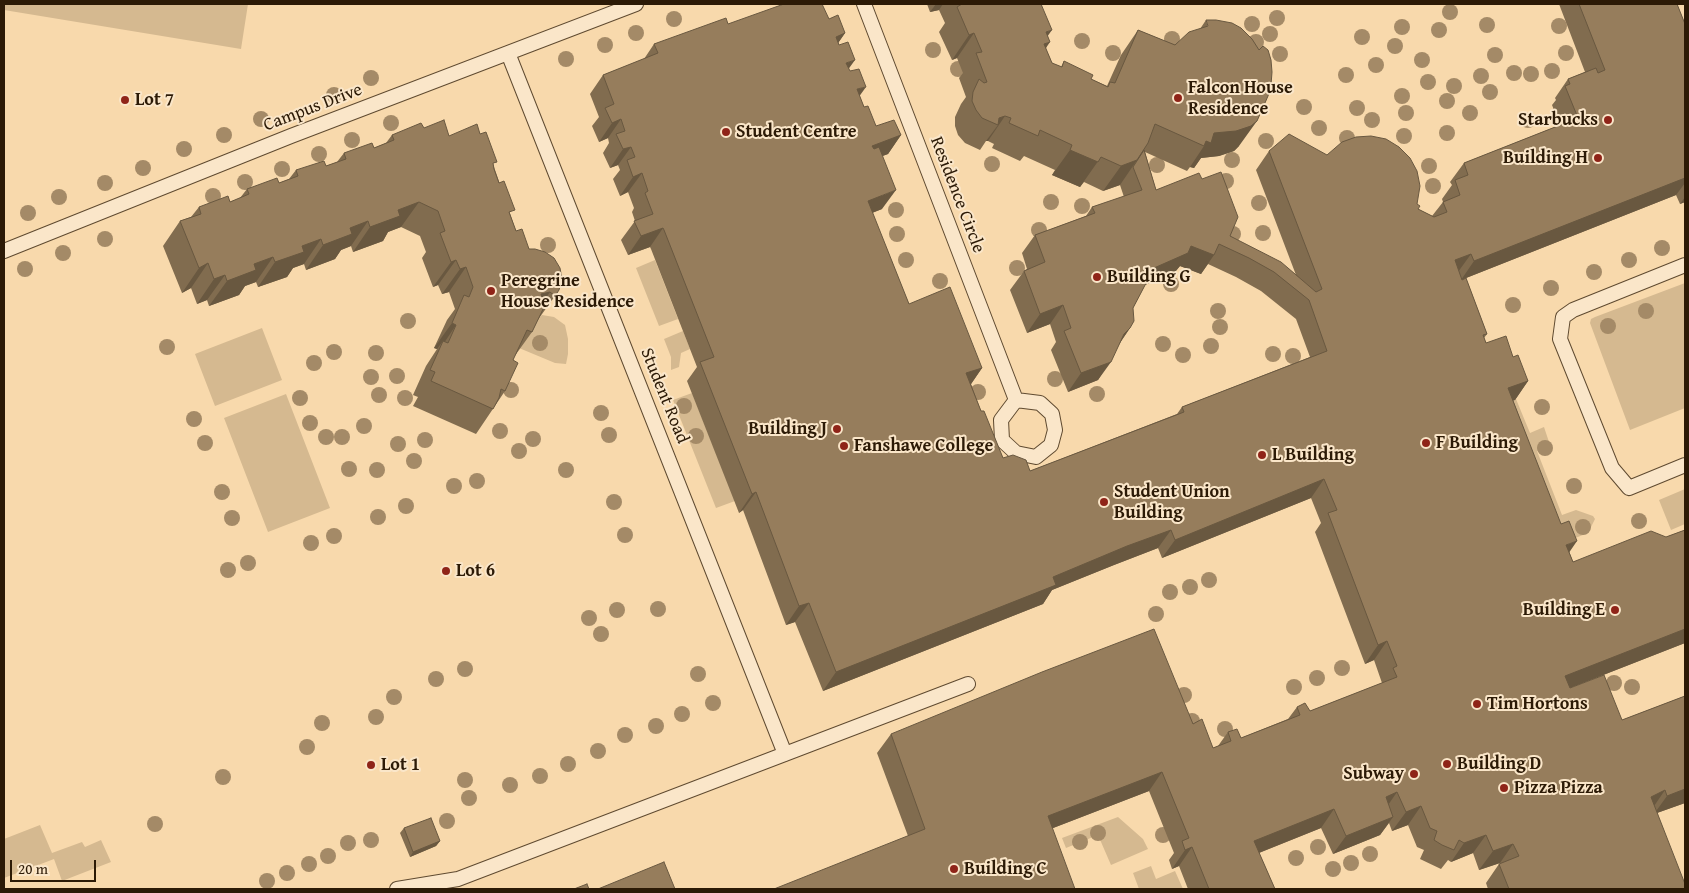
<!DOCTYPE html>
<style>
body{margin:0}
#map{position:relative;width:1689px;height:893px;overflow:hidden;background:#f8d9ac;font-family:"Gentium Book Plus",serif}
canvas{display:block}
.frame{position:absolute;inset:0;border:5px solid #2c1a06;pointer-events:none}
.scale{position:absolute;left:10px;top:860px;width:86px;height:22px;box-sizing:border-box;border:2px solid #2c1a06;border-top:0;padding-left:6px;font-size:15px;line-height:18px;white-space:nowrap;color:#2c1a06;-webkit-text-stroke:4px #fae6c9;paint-order:stroke}
</style>
<div id="map">
<canvas width="1689" height="893"></canvas>
<div class="frame"></div>
<div class="scale">20 m</div>
</div>
<script>
const context = document.querySelector('canvas').getContext('2d');
context.lineJoin = 'round';
function fillPath(path, color) {
  context.fillStyle = color;
  context.fill(path, 'evenodd');
}
function toPath(rows) {
  const path = new Path2D();
  for (const r of rows) {
    path.moveTo(r[0], r[1]);
    for (let i = 2; i < r.length; i += 2) path.lineTo(r[i], r[i + 1]);
  }
  return path;
}
function stroke(path, color, width, dash) {
  context.strokeStyle = color;
  context.lineWidth = width;
  context.lineCap = dash ? 'butt' : 'round';
  context.setLineDash(dash || []);
  context.stroke(path);
}
function write(font, color, halo, rows, align = 'center') {
  context.font = font + ' "Gentium Book Plus",serif';
  context.lineWidth = 4;
  context.setLineDash([]);
  context.textBaseline = 'middle';
  context.strokeStyle = halo;
  context.fillStyle = color;
  for (const [text, x, y, turn = 0] of rows) {
    context.save();
    context.translate(x, y);
    context.rotate((+turn || 0) * Math.PI / 180);
    context.textAlign = isNaN(turn) ? turn : align;
    if (halo) context.strokeText(text, 0, 0);
    context.fillText(text, 0, 0);
    context.restore();
  }
}
fillPath(toPath([
 [4,4,248,4,241,49,4,10],
 [655,260,678,319,659,326,636,268],
 [1685,283,1685,408,1630,430,1590,323,1591,319,1595,317],
 [542,315,554,317,565,325,568,339,568,354,566,364,555,363,519,348,528,328],
 [262,328,282,380,215,406,195,354],
 [683,331,690,349,681,353,679,367,671,370,671,357,664,339],
 [692,393,735,501,716,508,673,400],
 [286,394,330,508,268,532,224,418],
 [1516,399,1530,433,1544,427,1550,445,1537,451,1562,515,1576,510,1593,516,1595,519,1588,533,1560,544,1495,407],
 [1685,489,1685,524,1671,530,1659,500],
 [1118,817,1143,839,1148,849,1111,865,1098,835,1066,848,1062,838],
 [40,825,52,853,82,842,85,847,101,840,111,862,62,881,54,859,4,878,4,839],
 [1151,866,1156,879,1175,871,1183,889,1139,889,1133,873]
]), '#d5b990');
const service = toPath([
 [864,4,1016,400],
 [508,53,785,754],
 [4,251,291,136,636,4],
 [1685,265,1573,310,1563,317,1560,339,1612,468,1629,488,1685,465],
 [1016,400,1040,403,1052,414,1055,430,1051,445,1036,457,1016,453,1002,440,1001,420,1016,400],
 [397,889,458,879,968,684]
]);
stroke(service, '#5f4a30', 16);
stroke(service, '#fae6c9', 14);
context.fillStyle = '#a48a67';
for (const [x, y] of [
 [1450,12],
 [1277,18],
 [674,19],
 [1252,24],
 [1487,25],
 [1559,26],
 [1402,27],
 [1439,30],
 [636,33],
 [1270,34],
 [1362,37],
 [1172,39],
 [1082,41],
 [1256,42],
 [605,45],
 [1395,46],
 [933,50],
 [1113,53],
 [1566,53],
 [1280,54],
 [1495,55],
 [566,59],
 [1422,60],
 [1376,65],
 [958,69],
 [1552,71],
 [1514,73],
 [1531,74],
 [1346,75],
 [1481,76],
 [371,78],
 [1428,82],
 [1454,86],
 [1490,92],
 [334,95],
 [1402,96],
 [1447,101],
 [1304,107],
 [1357,108],
 [1406,113],
 [1470,113],
 [261,119],
 [1372,120],
 [1528,120],
 [391,123],
 [1319,128],
 [1447,133],
 [224,135],
 [1404,136],
 [1347,138],
 [352,140],
 [1266,141],
 [184,149],
 [319,154],
 [1232,160],
 [992,164],
 [1157,165],
 [1429,166],
 [143,168],
 [282,169],
 [1226,181],
 [245,182],
 [105,183],
 [1433,186],
 [213,196],
 [59,197],
 [1051,202],
 [1259,203],
 [1082,206],
 [896,210],
 [28,213],
 [1039,230],
 [1263,233],
 [897,234],
 [1233,234],
 [105,239],
 [548,245],
 [1662,248],
 [63,253],
 [906,260],
 [1629,260],
 [1017,268],
 [25,269],
 [1594,272],
 [940,281],
 [1171,284],
 [1551,288],
 [1513,305],
 [1218,311],
 [1646,311],
 [408,321],
 [1608,326],
 [1220,327],
 [540,343],
 [1163,344],
 [1211,346],
 [167,347],
 [334,352],
 [376,353],
 [1273,354],
 [1183,355],
 [1293,356],
 [314,363],
 [397,376],
 [371,377],
 [1055,379],
 [511,390],
 [978,392],
 [1097,394],
 [379,395],
 [300,398],
 [405,398],
 [684,406],
 [1542,407],
 [601,413],
 [194,419],
 [310,423],
 [364,426],
 [500,431],
 [609,435],
 [696,436],
 [326,437],
 [342,437],
 [533,439],
 [425,440],
 [205,443],
 [398,444],
 [1545,448],
 [519,451],
 [414,461],
 [349,469],
 [377,470],
 [566,470],
 [477,481],
 [454,486],
 [1574,486],
 [222,492],
 [614,502],
 [406,506],
 [378,517],
 [232,518],
 [1639,521],
 [1583,527],
 [625,535],
 [334,536],
 [311,543],
 [248,563],
 [228,570],
 [1209,580],
 [1190,587],
 [1170,592],
 [658,609],
 [617,610],
 [1156,614],
 [589,618],
 [601,634],
 [1342,668],
 [465,669],
 [698,674],
 [1317,678],
 [436,679],
 [1614,683],
 [1294,687],
 [1632,687],
 [1184,695],
 [394,697],
 [713,703],
 [682,714],
 [376,717],
 [1192,721],
 [322,723],
 [656,726],
 [1225,729],
 [625,735],
 [307,747],
 [598,751],
 [568,764],
 [540,776],
 [223,777],
 [465,780],
 [510,785],
 [469,798],
 [447,821],
 [155,824],
 [1098,833],
 [1163,835],
 [371,840],
 [1080,842],
 [348,843],
 [1318,847],
 [1370,854],
 [328,856],
 [1296,858],
 [1351,863],
 [309,864],
 [1333,869],
 [287,873],
 [267,881]
]) {
  context.beginPath();
  context.arc(x, y, 8, 0, 2 * Math.PI);
  context.fill();
}
fillPath(toPath([
 [927,4,1041,4,1048,36,1046,49,1052,63,1061,67,1064,61,1091,79,1107,86,1121,55,1138,30,1175,45,1200,29,1206,20,1239,146,1234,151,1219,156,1201,158,1194,168,1190,167,1187,171,1145,152,1156,190,1202,179,1230,236,1296,275,1256,170,1269,151,1417,204,1418,209,1432,216,1443,202,1442,199,1452,185,1450,182,1464,163,1560,125,1552,105,1556,100,1555,98,1568,79,1585,72,1559,4,1677,4,1685,24,1685,202,1680,204,1676,195,1466,278,1487,334,1484,338,1486,343,1513,357,1528,381,1515,400,1513,400,1573,562,1666,537,1685,530,1685,643,1570,688,1622,720,1685,696,1685,803,1657,813,1685,889,1488,889,1486,883,1499,864,1500,864,1500,863,1479,870,1473,853,1451,862,1448,860,1441,869,1420,859,1424,850,1417,847,1408,825,1392,831,1389,823,1380,835,1333,854,1321,828,1259,853,1275,889,1188,889,1179,866,1172,869,1169,860,1174,853,1149,791,1053,828,908,836,877,753,891,734,1193,724,1213,748,1218,746,1228,732,1241,738,1288,719,1297,707,1310,711,1382,683,1374,660,1365,664,1315,532,1321,523,1311,498,1162,558,1158,548,1114,565,1052,590,1043,604,823,691,795,622,786,625,743,510,739,513,687,381,697,367,651,249,650,247,628,255,621,240,635,221,632,212,634,208,628,192,620,196,613,179,620,170,618,165,610,168,603,153,609,143,608,138,599,142,592,126,599,117,590,94,603,75,644,59,654,44,728,24,829,19,845,33,838,43,864,107,876,126,901,135,888,154,882,156,882,209,872,213,909,304,982,368,971,384,981,411,1003,458,1030,471,1177,414,1182,407,1310,357,1296,319,1261,291,1236,277,1208,264,1201,274,1180,266,1175,272,1145,285,1133,308,1130,328,1120,343,1098,380,1068,392,1051,350,1056,342,1050,324,1027,333,1010,290,1024,271,1027,269,1022,253,1035,235,1086,216,1092,207,1124,197,1120,185,1103,191,1084,182,1080,187,1052,175,1055,170,1024,156,1020,161,992,148,994,144,988,141,986,141,980,150,965,143,958,135,955,126,955,117,961,104,966,97,959,78,963,73,957,58,952,60,939,32,945,23,939,10,930,12],
 [424,128,449,136,494,167,516,231,529,249,555,296,537,321,532,332,514,357,505,391,476,434,413,406,418,397,413,395,426,366,437,349,434,348,447,320,455,309,449,292,442,294,438,285,433,287,422,258,426,252,420,236,401,227,388,232,383,241,353,252,351,246,341,250,335,259,306,270,304,264,293,268,287,277,258,287,256,282,245,286,239,295,209,306,207,300,197,304,191,288,182,293,163,246,180,221,191,217,199,207,230,202,240,198,247,189,279,183,289,179,296,170,326,166,337,162,344,153,374,148,386,143,392,135],
 [404,828,440,841,436,846,410,857,400,833]
]), '#816c4f');
fillPath(toPath([
 [936,4,943,4,939,10,930,12],
 [1052,30,1034,55,1046,32],
 [845,33,832,52,836,37],
 [974,33,957,58,952,60,969,35],
 [1050,42,1033,67,1044,44],
 [855,60,842,78,846,63],
 [866,87,853,105,857,89],
 [1005,116,988,141,986,141,998,125,999,118],
 [621,119,608,138,599,142,612,123],
 [1257,121,1239,146,1234,151,1219,156,1201,158,1194,168,1190,167,1204,146,1206,141,1214,133],
 [901,135,888,154,859,165,872,146],
 [631,147,618,165,610,168,623,149],
 [1070,150,1101,157,1080,187,1052,175],
 [1137,160,1120,185,1103,191,1121,166],
 [642,173,628,192,620,196,633,177],
 [1685,176,1685,183,1676,195,1461,280,1474,261],
 [896,190,882,209,854,220,868,201],
 [1685,197,1685,202,1680,204],
 [419,202,401,227,388,232,383,241,353,252,370,227,398,210],
 [368,221,351,246,341,250,335,259,306,270,323,245,350,228],
 [663,228,650,247,628,255,641,236],
 [321,239,304,264,293,268,287,277,258,287,275,262,302,246],
 [1191,246,1214,255,1201,274,1180,266,1175,272,1140,287,1154,268],
 [1471,254,1458,272,1455,260],
 [273,257,256,282,245,286,239,295,209,306,227,281,254,264],
 [456,260,438,285,433,287,451,262],
 [208,263,191,288,182,293,199,268],
 [466,267,449,292,442,294,460,269],
 [225,275,207,300,197,304,214,279],
 [550,292,533,317,541,294],
 [1063,305,1050,324,1027,333,1040,314],
 [452,323,456,325,440,349,443,341,437,349,434,348],
 [1130,328,1117,347,1124,334],
 [1111,362,1098,380,1068,392,1081,373],
 [982,368,969,387,966,373],
 [1528,381,1515,400,1495,407,1508,388],
 [1324,479,1311,498,1162,558,1175,540],
 [756,492,743,510,739,513,752,494],
 [1171,530,1158,548,1114,565,1052,590,1043,604,823,691,836,672,1053,577,1127,546],
 [1577,541,1564,560,1566,545],
 [809,603,795,622,786,625,799,606],
 [1685,629,1685,643,1552,695,1565,676],
 [1387,641,1374,660,1365,664,1378,645],
 [1162,772,1149,791,1035,835,1048,816],
 [1685,789,1685,803,1654,814,1667,796],
 [1665,790,1652,809,1651,797],
 [1397,792,1384,811,1386,797],
 [1421,806,1408,825,1392,831,1406,812],
 [1334,809,1321,828,1241,860,1254,841],
 [1393,817,1380,835,1333,854,1346,836],
 [1486,835,1473,853,1451,862,1464,843],
 [440,841,436,846,410,857,413,852],
 [1513,844,1500,863,1479,870,1493,851],
 [1192,847,1179,866,1172,869,1185,850]
]), '#695840');
const building = toPath([
 [784,4,822,4,829,19,838,15,845,33,836,37,839,45,848,42,855,60,846,63,850,71,859,69,866,87,857,89,864,107,868,106,876,126,894,120,901,135,872,146,874,149,879,147,896,190,868,201,909,304,950,287,982,368,966,373,981,411,984,411,1003,458,1013,455,1026,460,1030,471,1184,412,1182,407,1327,351,1309,300,1274,272,1249,258,1219,244,1214,255,1191,246,1188,253,1154,268,1133,308,1134,321,1130,328,1124,334,1111,362,1081,373,1064,331,1071,328,1063,305,1040,314,1024,271,1045,262,1035,235,1095,213,1092,207,1142,190,1133,167,1144,150,1156,190,1199,173,1202,179,1221,172,1238,217,1230,236,1281,262,1316,292,1322,289,1269,151,1289,134,1327,155,1342,142,1356,137,1371,136,1386,139,1399,147,1410,158,1417,171,1420,186,1417,204,1420,206,1418,209,1434,217,1447,212,1443,202,1460,195,1455,180,1468,175,1464,163,1578,118,1565,86,1570,84,1568,79,1596,68,1598,73,1605,70,1579,4,1677,4,1685,24,1685,178,1474,261,1471,254,1455,260,1462,280,1466,278,1487,334,1483,335,1486,343,1506,336,1513,357,1518,355,1528,381,1508,388,1561,524,1569,521,1577,541,1566,545,1573,562,1651,531,1666,537,1685,530,1685,629,1565,676,1570,688,1604,675,1622,720,1685,696,1685,789,1667,796,1665,790,1651,797,1685,884,1685,889,1509,889,1499,864,1519,856,1513,844,1493,851,1486,835,1464,843,1459,840,1454,850,1442,845,1434,840,1437,831,1430,828,1421,806,1406,812,1397,792,1386,797,1393,817,1346,836,1334,809,1254,841,1275,889,1209,889,1192,847,1185,850,1182,841,1189,838,1162,772,1048,816,1075,889,774,889,925,829,891,734,1042,672,1154,629,1193,724,1202,719,1213,748,1231,741,1228,732,1237,729,1241,738,1300,715,1297,707,1305,703,1310,711,1397,677,1393,668,1397,666,1387,641,1378,645,1328,513,1337,510,1324,479,1175,540,1171,530,1127,546,1053,577,1056,585,836,672,809,603,799,606,756,492,752,494,700,362,714,357,664,230,663,228,641,236,634,221,653,214,645,193,648,191,642,173,633,177,627,160,635,157,631,147,623,149,616,134,625,131,621,119,612,123,605,108,614,104,603,75,658,53,654,44,726,18,728,24,784,4],
 [962,4,1041,4,1052,30,1046,32,1050,42,1044,44,1052,63,1062,67,1064,61,1093,75,1091,79,1108,87,1110,82,1115,83,1138,30,1175,45,1189,32,1208,26,1206,20,1216,20,1232,23,1241,28,1252,39,1259,50,1263,46,1268,50,1271,60,1272,72,1271,85,1268,96,1257,121,1251,126,1236,131,1214,133,1211,143,1206,141,1204,146,1155,124,1148,143,1137,160,1121,166,1101,157,1098,162,1070,150,1072,145,1040,130,1038,136,1009,123,1011,118,1005,116,999,118,998,125,982,118,976,110,972,101,973,92,979,79,984,83,987,82,976,53,982,52,974,33,969,35,957,7,962,4],
 [444,120,449,136,477,124,480,134,486,132,497,162,493,163,494,169,499,183,504,181,515,210,509,212,516,231,522,229,529,249,535,249,545,252,554,258,560,268,562,279,559,290,555,296,550,292,541,294,542,297,540,301,546,303,532,332,527,330,513,360,518,363,505,391,501,389,499,398,493,409,431,381,435,372,430,370,443,341,448,343,456,325,452,323,464,295,469,297,473,287,466,267,460,269,456,260,451,262,440,233,445,231,438,211,419,202,398,210,400,216,370,227,368,221,350,228,352,234,323,245,321,239,302,246,304,252,275,262,273,257,254,264,256,270,227,281,225,275,214,279,208,263,199,268,180,221,201,214,199,207,228,196,230,202,249,194,247,189,277,178,279,183,298,176,296,170,324,161,326,166,346,159,344,153,372,143,374,148,394,140,392,135,421,123,424,128,444,120],
 [431,818,440,841,413,852,404,828,431,818],
 [664,862,675,889,598,889,664,862],
 [587,884,589,889,574,889,587,884]
]);
fillPath(building, '#967d5c');
stroke(building, '#695840', 1);
for (const [x, y, r, color] of [
 [1178,98,5,"#8f2418"],
 [125,100,5,"#8f2418"],
 [1608,120,5,"#8f2418"],
 [726,132,5,"#8f2418"],
 [1598,158,5,"#8f2418"],
 [1097,277,5,"#8f2418"],
 [491,291,5,"#8f2418"],
 [837,429,5,"#8f2418"],
 [1426,443,5,"#8f2418"],
 [844,446,5,"#8f2418"],
 [1262,455,5,"#8f2418"],
 [1104,502,5,"#8f2418"],
 [446,571,5,"#8f2418"],
 [1615,610,5,"#8f2418"],
 [1477,704,5,"#8f2418"],
 [1447,764,5,"#8f2418"],
 [371,765,5,"#8f2418"],
 [1414,774,5,"#8f2418"],
 [1504,788,5,"#8f2418"],
 [954,869,5,"#8f2418"]
]) {
  const dot = new Path2D();
  dot.arc(x, y, r, 0, 2 * Math.PI);
  context.fillStyle = color;
  context.fill(dot);
  stroke(dot, '#fae6c9', 2);
}
write('bold 18px', '#2c1a06', '#fae6c9', [
 ["Falcon House",1188,88],
 ["Residence",1188,109],
 ["Lot 7",135,100],
 ["Starbucks",1598,120,"right"],
 ["Student Centre",736,132],
 ["Building H",1588,158,"right"],
 ["Building G",1107,277],
 ["Peregrine",501,281],
 ["House Residence",501,302],
 ["Building J",827,429,"right"],
 ["F Building",1436,443],
 ["Fanshawe College",854,446],
 ["L Building",1272,455],
 ["Student Union",1114,492],
 ["Building",1114,513],
 ["Lot 6",456,571],
 ["Building E",1605,610,"right"],
 ["Tim Hortons",1487,704],
 ["Building D",1457,764],
 ["Lot 1",381,765],
 ["Subway",1404,774,"right"],
 ["Pizza Pizza",1514,788],
 ["Building C",964,869]
], 'left');
write('18px', '#2c1a06', '#fae6c9', [
 ["Campus Drive",313,108,-21],
 ["Residence Circle",957,195,69],
 ["Student Road",664,396,68]
]);
</script>
